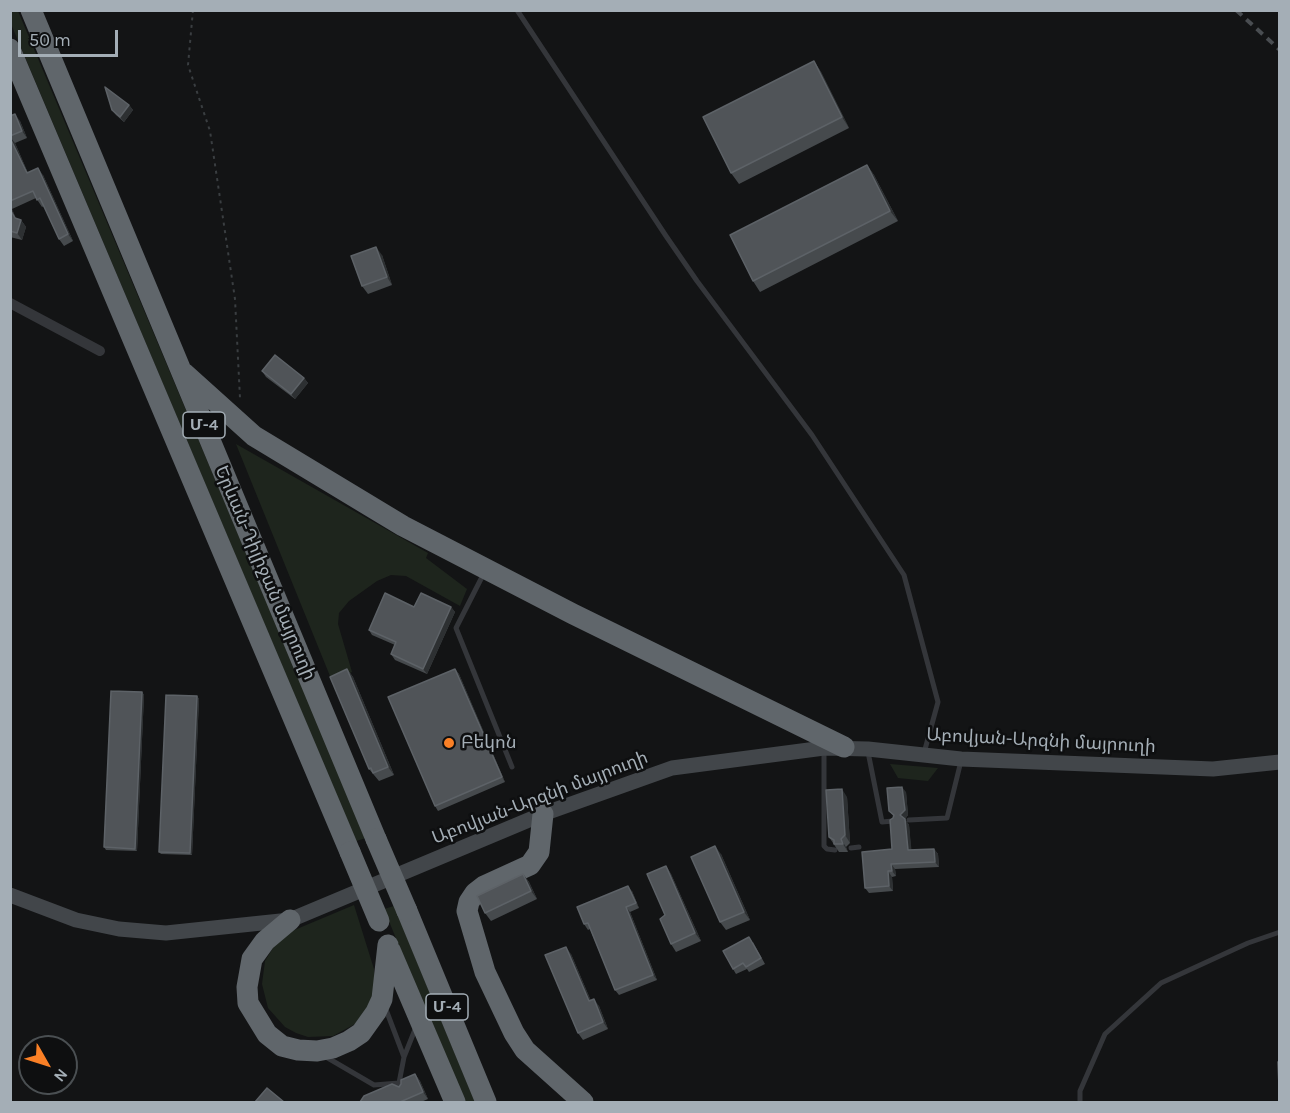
<!DOCTYPE html>
<meta charset="utf-8">
<style>
body{margin:0}
#map{position:relative;width:1290px;height:1113px;overflow:hidden;background:#131415;font-family:Karla,sans-serif}
canvas{display:block}
.frame{position:absolute;inset:0;border:12px solid #a4aeb6;pointer-events:none}
.north{position:absolute;left:18px;top:1035px;width:60px;height:60px;box-sizing:border-box;background:#0e0f10;border:2px solid #4a4f52;border-radius:50%;rotate:129deg;font-size:16px;font-weight:700;line-height:24px;text-align:center;color:#a4aeb6}
.north::after{content:'';display:block;margin:auto;width:21px;height:27px;background:#fa8026;clip-path:polygon(50% 0,100% 100%,50% 72%,0 100%)}
.scale{position:absolute;left:18px;top:30px;width:100px;height:27px;box-sizing:border-box;border:3px solid #a4aeb6;border-top:0;padding-left:8px;font-size:18px;line-height:21px;white-space:nowrap;color:#a4aeb6;-webkit-text-stroke:4px #0e0f10;paint-order:stroke}
</style>
<div id="map">
<canvas width="1290" height="1113"></canvas>
<div class="frame"></div>
<div class="north">N</div>
<div class="scale">50 m</div>
</div>
<script>
const context = document.querySelector('canvas').getContext('2d');
context.lineJoin = 'round';
function fillPath(path, color) {
  context.fillStyle = color;
  context.fill(path, 'evenodd');
}
function toPath(rows) {
  const path = new Path2D();
  for (const r of rows) {
    path.moveTo(r[0], r[1]);
    for (let i = 2; i < r.length; i += 2) path.lineTo(r[i], r[i + 1]);
  }
  return path;
}
function stroke(path, color, width, dash) {
  context.strokeStyle = color;
  context.lineWidth = width;
  context.lineCap = dash ? 'butt' : 'round';
  context.setLineDash(dash || []);
  context.stroke(path);
}
function write(font, color, halo, rows, align = 'center') {
  context.font = font + ' Karla,"Noto Sans Armenian",sans-serif';
  context.lineWidth = 5;
  context.setLineDash([]);
  context.textBaseline = 'middle';
  context.strokeStyle = halo;
  context.fillStyle = color;
  for (const [text, x, y, turn = 0] of rows) {
    context.save();
    context.translate(x, y);
    context.rotate((+turn || 0) * Math.PI / 180);
    context.textAlign = isNaN(turn) ? turn : align;
    if (halo) context.strokeText(text, 0, 0);
    context.fillText(text, 0, 0);
    context.restore();
  }
}
fillPath(toPath([
 [10,11,18,11,366,838,356,841,11,24],
 [236,444,428,553,426,558,467,589,460,606,406,576,391,575,377,581,349,601,339,613,338,624,352,672,332,681],
 [890,764,938,768,928,781,898,778],
 [354,905,374,969,374,992,370,1004,355,1024,333,1036,308,1037,296,1033,285,1027,268,1008,262,984,265,961,276,943,292,931],
 [394,906,475,1102,464,1102,437,1039,384,909]
]), '#1e251d');
stroke(toPath([
 [193,10,188,65,210,131,235,299,240,398,239,399]
]), '#3a3e41', 2, [3, 4.5]);
stroke(toPath([
 [517,10,666,236,697,281,812,435,904,575,938,702,924,753],
 [484,573,456,628,512,767],
 [824,749,824,846,827,849,835,850],
 [868,752,882,822,893,821],
 [909,820,947,818,961,761],
 [851,848,859,847],
 [385,1007,404,1057,399,1083,402,1089],
 [326,1057,374,1085,399,1083],
 [404,1057,416,1027],
 [1080,1102,1080,1091,1105,1034,1161,983,1248,943,1280,932]
]), '#34363a', 5);
stroke(toPath([
 [10,303,100,351]
]), '#34363a', 10);
stroke(toPath([
 [10,895,76,920,119,929,166,933,290,920,543,814,672,768,824,748,868,749,961,759,1213,769,1280,762]
]), '#42464a', 15);
stroke(toPath([
 [31,10,376,839],
 [10,49,350,852],
 [184,373,254,436,403,526,573,614,844,747],
 [543,814,539,852,530,865,484,886,475,893,469,902,467,911,485,972,514,1033,525,1050,583,1102],
 [407,911,486,1102],
 [290,920,265,941,252,959,247,987,248,1003,267,1034,282,1046,298,1050,317,1051,333,1048,349,1041,361,1033,376,1012,382,999,388,945],
 [390,950,455,1102]
]), '#60666b', 21);
stroke(toPath([
 [1236,10,1280,50]
]), '#494d51', 4, [8, 6]);
stroke(toPath([
 [376,839,407,911],
 [350,852,379,921]
]), '#60666b', 21);
fillPath(toPath([
 [814,61,821,72,849,128,739,184,731,173],
 [129,105,133,110,124,122,116,115,112,110],
 [10,116,20,121,27,138,15,143,28,173,43,175,73,241,64,246,59,239,44,206,42,207,36,198,12,209,16,219,21,220,26,227,22,240,10,237],
 [867,165,874,175,898,221,760,292,753,281],
 [382,255,392,285,368,294,362,286],
 [262,371,304,378,308,383,295,399,266,377],
 [414,607,451,607,455,612,427,674,395,660,391,654,395,645,372,635,369,630],
 [347,669,353,677,394,775,379,781,369,769],
 [455,669,459,674,505,782,438,811,435,806],
 [142,692,144,695,137,851,106,850,104,847],
 [197,696,199,699,192,855,161,854,159,852],
 [906,792,908,815,905,819,909,825,911,850,934,849,938,854,939,867,895,869,896,876,892,877,893,891,869,893,865,888,892,849,894,817,889,811],
 [847,797,850,843,846,847,848,852,839,852,829,837],
 [721,854,750,920,726,930,720,922],
 [666,866,671,874,701,941,676,952,671,944,665,915],
 [523,874,529,882,537,899,491,921,485,913],
 [632,891,639,908,630,912,657,980,619,995,615,990,590,929,588,930,584,924],
 [753,942,765,964,749,972,747,969,736,974,733,969],
 [571,954,591,1001,599,1006,608,1029,583,1040,578,1033],
 [415,1074,420,1081,428,1099,421,1102,360,1102,399,1087]
]), '#464a4d');
fillPath(toPath([
 [814,61,821,72,849,128,842,117],
 [129,105,133,110,124,122,120,117],
 [15,114,20,121,27,138,22,131],
 [10,137,15,143,31,180,27,173],
 [867,165,874,175,898,221,890,211],
 [38,168,43,175,73,241,68,234],
 [10,207,12,209,19,225,15,218,10,209],
 [21,220,26,227,22,240,17,233],
 [376,247,382,255,392,285,387,277],
 [304,378,308,383,295,399,291,394],
 [451,607,455,612,427,674,423,669],
 [347,669,353,677,394,775,388,767],
 [455,669,459,674,505,782,502,777],
 [142,692,144,695,137,851,135,849],
 [197,696,199,699,192,855,190,853],
 [902,787,906,792,908,815,904,821,900,815],
 [842,789,847,797,850,843,845,835],
 [905,819,909,825,912,855,908,850],
 [841,839,846,847,848,852,843,844],
 [715,846,721,854,750,920,744,912],
 [934,849,938,854,939,867,935,862],
 [891,864,895,869,896,876,892,871],
 [666,866,671,874,701,941,695,933],
 [888,871,892,877,893,891,889,886],
 [523,874,529,882,537,899,531,891],
 [628,886,632,891,639,908,636,903],
 [626,907,630,912,657,980,653,975],
 [566,947,571,954,594,1008,589,1001],
 [594,999,599,1006,608,1029,603,1022],
 [415,1074,420,1081,428,1099,423,1092]
]), '#2d3032');
const building = toPath([
 [814,61,842,117,731,173,703,117,814,61],
 [105,87,129,105,120,117,112,110,105,87],
 [15,114,22,131,10,136,10,116,15,114],
 [10,138,27,173,38,168,68,234,59,239,40,198,37,200,33,191,10,201,10,138],
 [867,165,890,211,753,281,730,235,867,165],
 [10,209,15,218,21,220,17,233,10,231,10,209],
 [376,247,387,277,362,286,351,256,376,247],
 [275,355,304,378,291,394,262,371,275,355],
 [385,593,414,607,421,593,451,607,423,669,391,654,396,642,369,630,385,593],
 [347,669,388,767,373,773,371,768,369,769,330,677,347,669],
 [455,669,502,777,435,806,388,697,455,669],
 [111,691,142,692,135,849,104,847,111,691],
 [166,695,197,696,190,853,159,852,166,695],
 [902,787,905,810,900,815,905,819,908,850,934,849,935,862,891,864,892,871,888,871,889,886,865,888,862,852,892,849,890,820,893,818,894,815,889,811,887,788,902,787],
 [842,789,845,835,841,839,843,844,834,844,834,840,829,837,826,790,842,789],
 [715,846,744,912,720,922,691,857,715,846],
 [666,866,695,933,671,944,660,919,665,915,647,874,666,866],
 [523,874,531,891,485,913,477,896,523,874],
 [628,886,636,903,626,907,653,975,615,990,588,923,584,924,577,907,628,886],
 [749,937,761,958,746,967,743,963,733,969,723,951,749,937],
 [566,947,589,1001,594,999,603,1022,578,1033,545,955,566,947],
 [1280,1061,1280,1087,1279,1087,1278,1062,1280,1061],
 [415,1074,423,1092,400,1102,360,1102,364,1096,392,1084,399,1087,401,1084,401,1080,415,1074],
 [267,1088,284,1102,255,1102,267,1088]
]);
fillPath(building, '#505458');
stroke(building, '#5d6267', 1.5);
for (const [x, y, r, color] of [
 [449,743,6,"#fa8026"]
]) {
  const dot = new Path2D();
  dot.arc(x, y, r, 0, 2 * Math.PI);
  context.fillStyle = color;
  context.fill(dot);
  stroke(dot, '#0e0f10', 2);
}
for (const [x, y, w] of [
 [204,425,42],
 [447,1007,42]
]) {
  const box = new Path2D();
  box.roundRect(x - w / 2, y - 13, w, 26, 4.5);
  context.fillStyle = '#0e0f10';
  context.fill(box);
  stroke(box, '#a4aeb6', 1.5);
}
write('bold 16px', '#a4aeb6', null, [
 ["Մ-4",204,425],
 ["Մ-4",447,1007]
]);
write('18px', '#a4aeb6', '#0e0f10', [
 ["Երևան-Դիլիջան մայրուղի",265,573,67],
 ["Աբովյան-Արզնի մայրուղի",1041,741,3],
 ["Աբովյան-Արզնի մայրուղի",540,798,-21]
]);
write('18px', '#a4aeb6', '#0e0f10', [
 ["Բեկոն",461,743]
], 'left');
</script>
